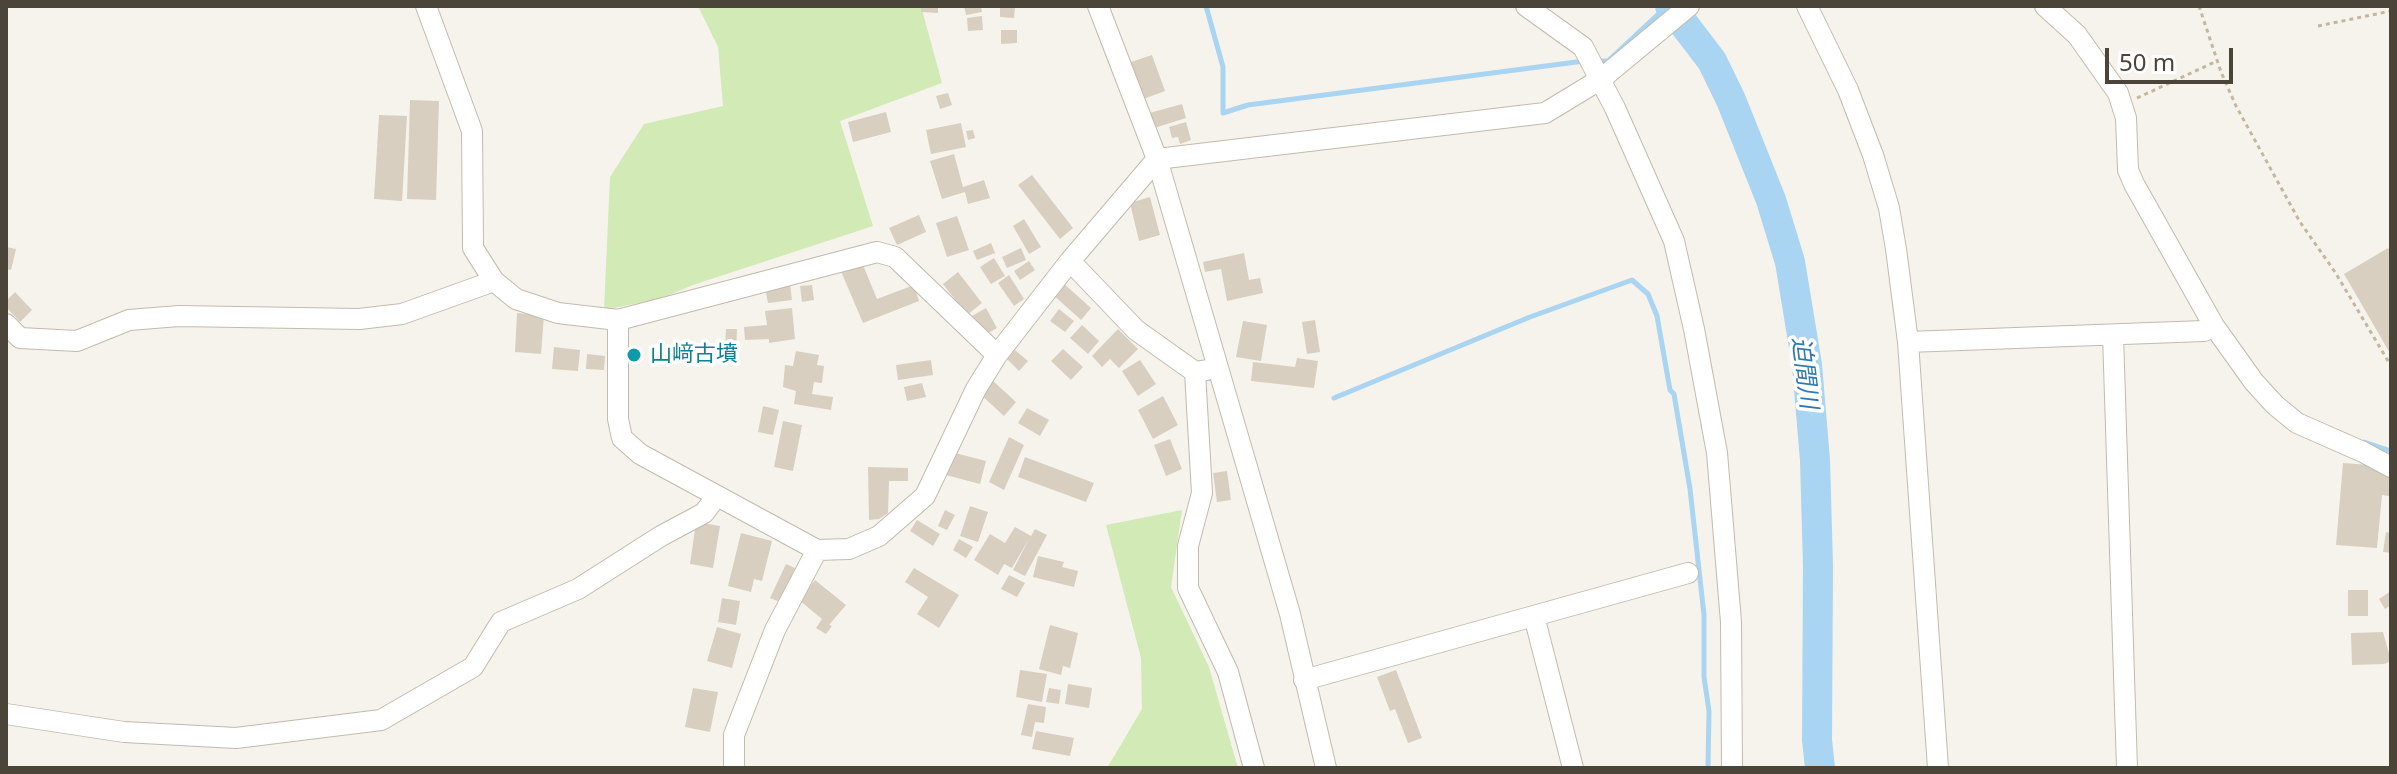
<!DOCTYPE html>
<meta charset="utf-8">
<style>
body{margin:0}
#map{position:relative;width:2397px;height:774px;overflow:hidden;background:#f6f3ec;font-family:"Noto Sans",sans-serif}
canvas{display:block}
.frame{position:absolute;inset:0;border:8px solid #4b4439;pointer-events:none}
.scale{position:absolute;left:2105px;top:48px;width:128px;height:36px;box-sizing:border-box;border:4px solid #4b4439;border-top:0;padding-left:10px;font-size:24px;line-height:28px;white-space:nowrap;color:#4b4439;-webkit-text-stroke:6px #fff;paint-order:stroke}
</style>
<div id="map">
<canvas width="2397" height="774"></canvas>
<div class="frame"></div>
<div class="scale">50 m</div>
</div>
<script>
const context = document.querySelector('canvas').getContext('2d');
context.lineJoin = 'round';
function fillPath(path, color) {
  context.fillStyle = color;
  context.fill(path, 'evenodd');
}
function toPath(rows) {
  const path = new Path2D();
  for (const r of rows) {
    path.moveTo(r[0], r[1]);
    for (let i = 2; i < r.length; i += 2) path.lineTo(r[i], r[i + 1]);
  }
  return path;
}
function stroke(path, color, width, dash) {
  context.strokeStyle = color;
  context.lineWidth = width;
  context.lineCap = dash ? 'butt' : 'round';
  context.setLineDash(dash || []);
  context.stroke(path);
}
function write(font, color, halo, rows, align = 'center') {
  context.font = font + ' "Noto Sans","Noto Sans JP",sans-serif';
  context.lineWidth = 7;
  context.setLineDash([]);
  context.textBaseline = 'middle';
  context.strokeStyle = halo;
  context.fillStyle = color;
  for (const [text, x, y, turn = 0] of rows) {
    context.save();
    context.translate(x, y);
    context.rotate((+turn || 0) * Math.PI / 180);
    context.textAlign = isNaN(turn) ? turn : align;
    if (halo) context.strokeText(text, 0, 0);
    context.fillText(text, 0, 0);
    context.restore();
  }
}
fillPath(toPath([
 [698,6,921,6,942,83,840,121,873,226,693,285,659,299,604,310,610,177,644,124,723,106,718,47],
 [1182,510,1171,587,1209,667,1238,768,1107,768,1142,709,1141,658,1106,525]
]), '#d2eab5');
stroke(toPath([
 [1206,6,1223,67,1223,113,1248,105,1584,61],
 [1598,61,1608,61,1667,6],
 [1334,398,1530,317,1632,280,1648,294,1657,316,1670,390,1674,394,1690,489,1704,615,1704,677,1709,711,1708,768],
 [2364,442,2391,451]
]), '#a9d4f2', 5);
stroke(toPath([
 [1670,6,1712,61,1731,100,1771,200,1790,262,1807,365,1815,460,1818,566,1817,740,1820,768]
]), '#a9d4f2', 30);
fillPath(toPath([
 [921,6,938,6,938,13,921,12],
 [964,6,981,6,982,12,966,15],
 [1000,6,1015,7,1014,18,1000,17],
 [982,16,983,30,968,31,967,18],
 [1001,30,1017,30,1017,43,1001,44],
 [1152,55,1165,91,1138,101,1125,64],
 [948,93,952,105,940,109,936,96],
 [410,100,439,101,436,200,407,199],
 [1182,104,1186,118,1151,129,1146,114],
 [886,112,891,132,853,142,848,122],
 [379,115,407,116,402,201,374,199],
 [1186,122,1191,140,1180,144,1178,137,1172,138,1169,127],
 [961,123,966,147,931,154,926,130],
 [973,130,975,138,968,140,966,131],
 [954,154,963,187,984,180,990,198,968,204,965,192,942,199,930,161],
 [1032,175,1073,228,1060,239,1018,185],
 [1150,197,1160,235,1139,241,1130,203],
 [919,215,926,232,897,245,889,228],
 [957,216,969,250,947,257,936,223],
 [1024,219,1041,247,1029,254,1013,226],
 [991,243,995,253,977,260,973,251],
 [6,247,16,249,11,270,6,269],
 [1021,248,1026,260,1007,268,1002,257],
 [2388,248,2391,253,2391,355,2344,274],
 [1244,253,1249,280,1260,278,1263,293,1227,301,1221,269,1205,272,1203,262],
 [994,258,1005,276,991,284,980,267],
 [861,260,877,299,914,285,919,301,863,323,840,269],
 [1029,261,1035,270,1020,280,1014,271],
 [958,272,982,303,967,315,943,284],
 [1009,275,1024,299,1014,306,998,283],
 [1062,282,1091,308,1081,320,1051,293],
 [790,284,792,300,768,303,765,288],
 [812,285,814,300,802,302,800,286],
 [15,292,32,310,20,322,6,307,6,301],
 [792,308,795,339,769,343,769,339,745,340,744,327,767,325,765,311],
 [986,308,997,328,983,336,972,316],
 [1059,309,1074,321,1065,332,1050,321],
 [517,313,544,316,541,354,515,352],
 [1315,320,1320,352,1307,354,1302,322],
 [1243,321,1267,325,1261,361,1236,357],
 [1082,325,1099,341,1088,354,1070,338],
 [726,329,737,329,736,352,725,351],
 [1118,329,1138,349,1119,368,1110,359,1102,367,1092,356],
 [554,347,580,350,578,371,552,369],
 [1063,349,1083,367,1071,380,1051,361],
 [1015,350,1028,361,1019,371,1007,359],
 [796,351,819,355,817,365,824,366,822,383,814,382,812,394,833,397,831,410,794,404,796,391,783,387,785,365,793,366],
 [587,354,605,356,604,370,586,369],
 [1297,358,1318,361,1314,388,1251,381,1253,362,1295,367],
 [931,360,933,375,898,380,896,365],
 [1140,360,1156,384,1138,396,1122,371],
 [993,381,1016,402,1004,416,980,394],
 [922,383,926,397,907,401,904,387],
 [1163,396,1178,425,1153,439,1138,410],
 [763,406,779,410,773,435,758,432],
 [1027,408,1049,420,1040,436,1018,423],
 [783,421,802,425,793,471,774,467],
 [1009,437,1024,445,1004,490,989,482],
 [1170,439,1182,469,1166,476,1154,445],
 [951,452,986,461,980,484,946,475],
 [1025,457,1094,483,1086,502,1018,477],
 [2343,463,2384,466,2391,470,2389,496,2382,495,2377,548,2336,545],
 [868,467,908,468,908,481,889,481,888,513,879,519,869,520],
 [1227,471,1231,500,1217,502,1213,473],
 [970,506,988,512,978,542,960,536],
 [945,510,955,515,947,530,938,526],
 [917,520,940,534,933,546,910,531],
 [696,522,720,526,713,568,690,564],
 [1015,527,1031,536,1035,529,1047,535,1025,576,1013,570,1029,539,1012,568,1004,564,998,575,974,560,990,534,1005,543],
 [2386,532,2391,533,2391,553,2383,552],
 [741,533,772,541,762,581,754,579,751,592,728,586],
 [959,539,973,547,966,558,953,550],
 [1038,556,1064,562,1062,567,1078,571,1074,587,1033,577],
 [786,564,795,568,780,602,770,598],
 [914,568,959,595,939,628,917,614,928,597,905,582],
 [1009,575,1025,583,1017,597,1001,589],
 [815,580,846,605,829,625,832,626,826,634,816,628,822,619,799,600],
 [2348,590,2368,590,2368,616,2348,616],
 [2391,591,2391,605,2385,609,2379,599],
 [722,598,740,601,736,625,718,622],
 [1050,625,1078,633,1070,668,1063,666,1061,675,1039,669],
 [717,627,741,634,732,668,707,661],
 [2383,632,2391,661,2384,664,2352,665,2351,633],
 [1020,670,1047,674,1042,702,1016,697],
 [1396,670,1422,738,1408,743,1395,709,1390,711,1377,677],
 [1068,684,1092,688,1089,708,1065,704],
 [693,688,718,692,710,732,685,727],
 [1049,688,1061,690,1059,704,1046,702],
 [1028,704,1046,707,1044,723,1035,722,1032,737,1021,735],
 [1036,731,1074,738,1070,756,1032,749]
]), '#d8cfc1');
const street = toPath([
 [426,6,472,131,473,248,494,281,516,299,558,313,618,320,877,252,895,257,997,355],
 [1098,6,1157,159,1290,614,1326,768],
 [1526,6,1583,47,1615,108,1674,241,1694,329,1717,453,1731,622,1732,768],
 [1807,6,1848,90,1873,155,1889,208,1896,249,1908,342,1938,768],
 [2045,6,2077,35,2118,93,2126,118,2128,170,2134,184,2214,326,2254,382,2275,405,2297,423,2363,452,2391,467],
 [1070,261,1136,330,1195,372,1207,370],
 [618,320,618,419,622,438,640,454,817,550,849,549,879,536,925,496,976,389,997,355,1070,261,1157,159,1545,113,1601,79,1689,6],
 [6,324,20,338,77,341,129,320,179,316,359,319,402,314,494,281],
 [2113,335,2127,768],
 [1908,342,2204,331,2214,326],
 [1195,372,1202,493,1188,546,1188,588,1228,672,1254,768],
 [1534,616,1573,768],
 [1304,680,1688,573],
 [6,714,124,732,236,738,381,720,473,667,501,622,578,589,661,536,704,513,716,497],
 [734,768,734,735,775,630,817,550]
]);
stroke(street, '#c2bbae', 22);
stroke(toPath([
 [2199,6,2221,72,2236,106,2300,222,2335,272,2391,366],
 [2318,26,2391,11],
 [2137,98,2217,61]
]), '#c4b79f', 3, [4, 4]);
stroke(street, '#fff', 20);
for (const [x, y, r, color] of [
 [634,355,8,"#0f9aa8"]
]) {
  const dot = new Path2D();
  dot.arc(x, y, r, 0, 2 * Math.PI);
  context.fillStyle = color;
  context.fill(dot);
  stroke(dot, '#fff', 3);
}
write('22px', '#0d838f', '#fff', [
 ["山﨑古墳",650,355]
], 'left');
write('italic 24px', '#2e7ab2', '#fff', [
 ["迫間川",1804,373,83]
]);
</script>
